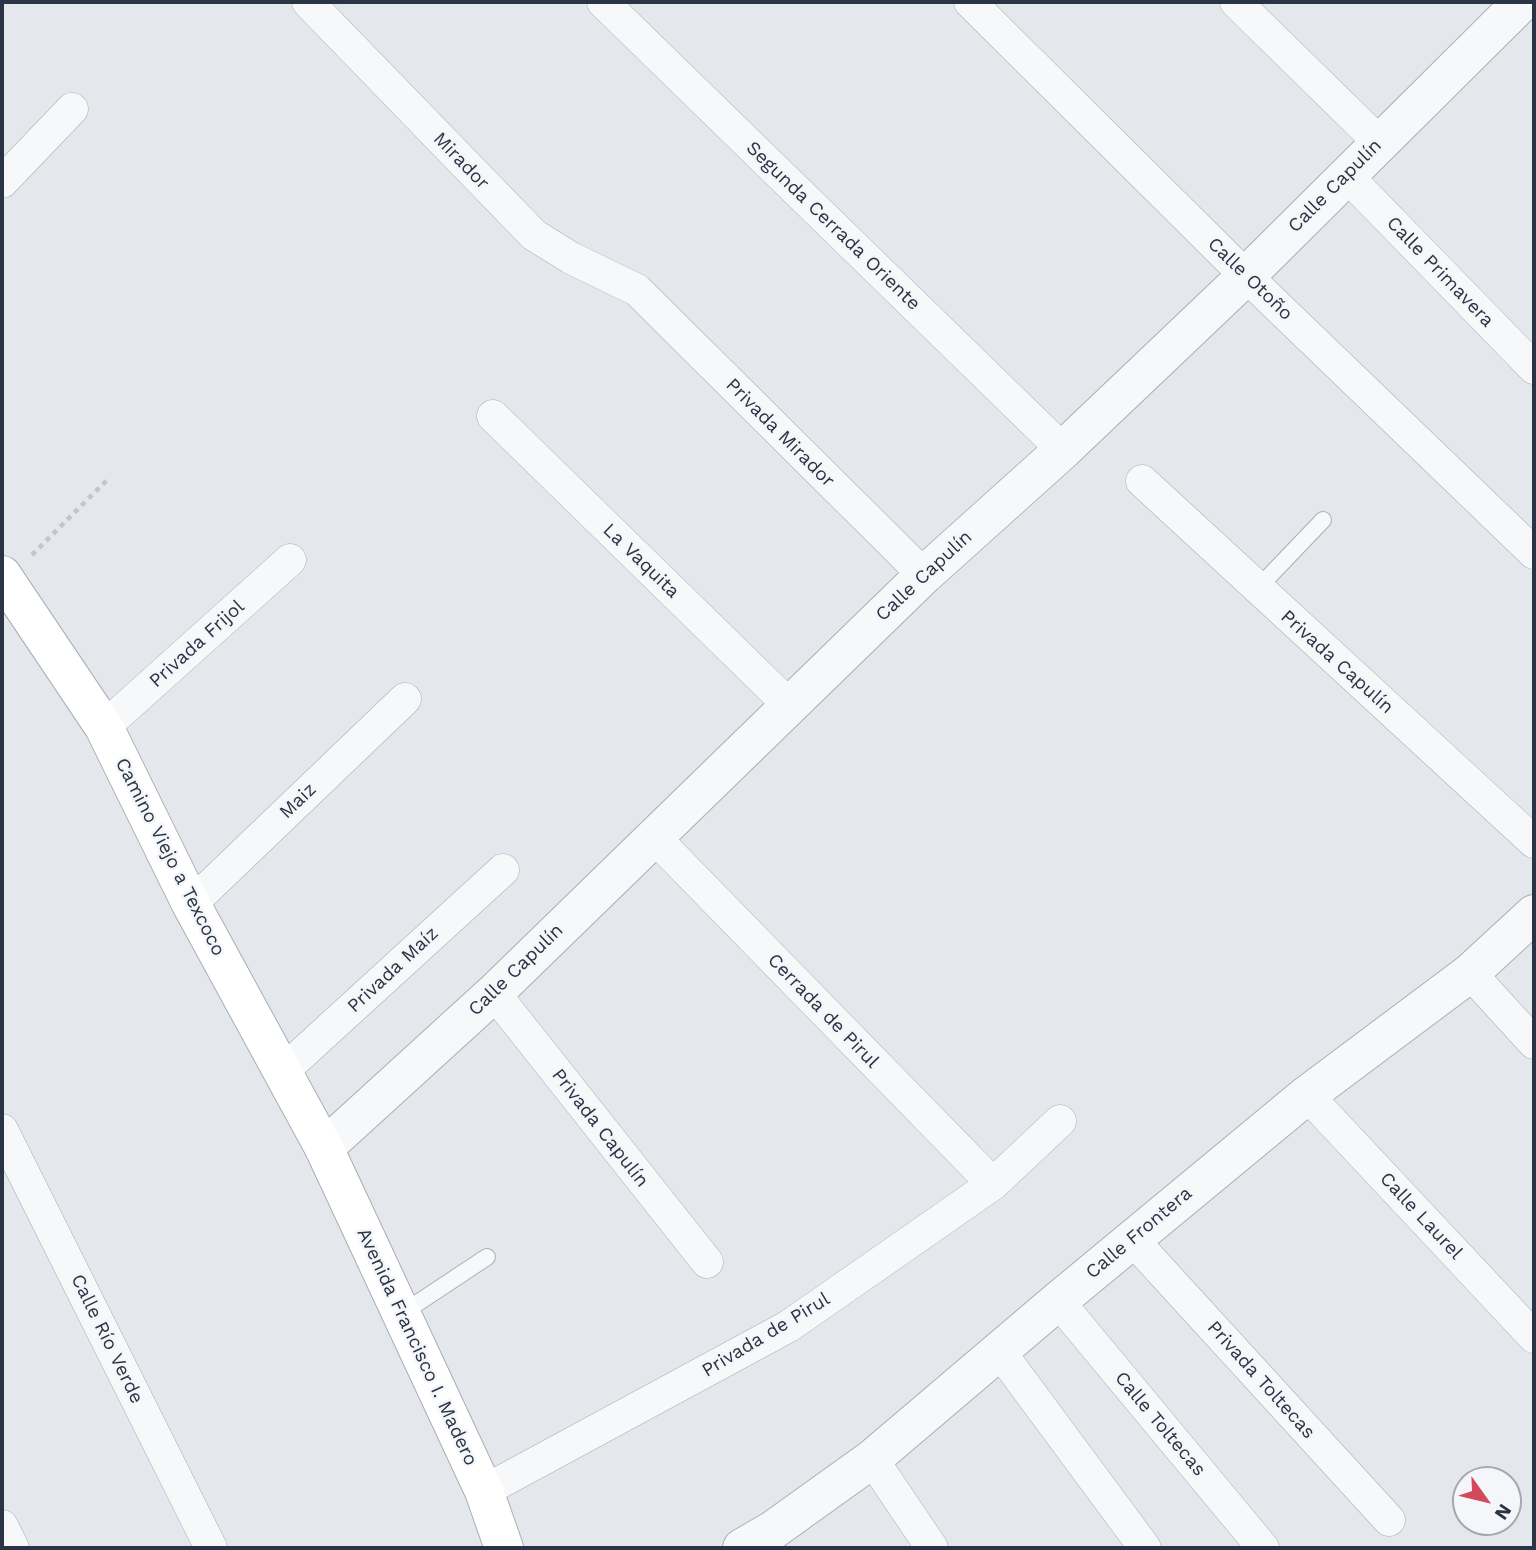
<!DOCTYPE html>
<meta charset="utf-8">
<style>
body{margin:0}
#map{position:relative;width:1536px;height:1550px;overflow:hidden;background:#e4e7ec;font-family:"Work Sans",sans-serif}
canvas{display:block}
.frame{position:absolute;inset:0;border:4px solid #2b3445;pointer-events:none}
.north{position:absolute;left:1452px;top:1466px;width:70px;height:70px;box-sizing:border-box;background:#f4f6f9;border:2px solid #a4a8b1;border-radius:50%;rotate:124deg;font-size:19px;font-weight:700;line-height:28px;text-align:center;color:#2b3445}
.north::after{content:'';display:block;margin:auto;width:24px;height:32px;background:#d1495b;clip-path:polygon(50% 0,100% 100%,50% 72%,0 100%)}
</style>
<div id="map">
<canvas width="1536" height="1550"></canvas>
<div class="frame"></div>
<div class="north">N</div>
</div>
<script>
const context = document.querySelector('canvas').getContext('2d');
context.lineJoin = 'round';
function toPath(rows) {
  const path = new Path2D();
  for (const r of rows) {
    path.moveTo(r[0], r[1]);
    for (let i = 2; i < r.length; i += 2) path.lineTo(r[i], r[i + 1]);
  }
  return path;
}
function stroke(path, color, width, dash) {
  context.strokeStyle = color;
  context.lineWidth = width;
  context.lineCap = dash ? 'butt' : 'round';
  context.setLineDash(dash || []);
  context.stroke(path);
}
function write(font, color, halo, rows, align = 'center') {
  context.font = font + ' "Work Sans",sans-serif';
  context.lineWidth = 5;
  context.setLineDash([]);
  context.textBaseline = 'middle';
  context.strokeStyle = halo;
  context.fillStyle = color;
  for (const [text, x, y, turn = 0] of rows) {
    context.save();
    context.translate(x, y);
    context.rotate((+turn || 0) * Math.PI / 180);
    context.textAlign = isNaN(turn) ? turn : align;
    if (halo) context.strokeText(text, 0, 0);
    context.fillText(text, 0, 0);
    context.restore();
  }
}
const service = toPath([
 [1257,589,1323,520],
 [401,1314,487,1257]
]);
const minor = toPath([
 [308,2,534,235,571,258,637,290,924,575],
 [603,2,1063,450],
 [970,2,1246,276,1534,553],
 [1236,2,1379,142],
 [1346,175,1534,368],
 [2,182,72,109],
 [493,416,789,705],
 [1142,481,1534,842],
 [104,727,290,560],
 [654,837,993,1184],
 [191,904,405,699],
 [1470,973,1534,1043],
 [494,993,707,1262],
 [283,1071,503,870],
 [1307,1095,1534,1337],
 [2,1130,211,1548],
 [1132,1239,1389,1520],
 [1058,1301,1263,1548],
 [1000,1352,1145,1548],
 [872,1459,932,1548],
 [484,1491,789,1326,993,1184,1060,1121],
 [2,1526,13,1548]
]);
const tertiary = toPath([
 [324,1148,494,993,924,575,1063,450,1246,276,1522,2],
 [742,1548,773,1530,872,1459,1058,1301,1307,1095,1470,973,1534,914]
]);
const secondary = toPath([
 [2,575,104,727,191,904,324,1148,484,1491,504,1548]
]);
stroke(service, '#a9aeb7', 18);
stroke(minor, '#a9aeb7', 33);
stroke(tertiary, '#a9aeb7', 40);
stroke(secondary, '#a9aeb7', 40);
stroke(toPath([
 [32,555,108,479]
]), '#c2c5cb', 4.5, [5, 5]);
stroke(service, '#f7f8fa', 16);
stroke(minor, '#f7f8fa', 32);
stroke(tertiary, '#f7f8fa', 38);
stroke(secondary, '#fff', 38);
write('19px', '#2b3445', '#f4f6f9', [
 ["Mirador",461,161,46],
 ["Calle Capulín",1335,186,-45],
 ["Segunda Cerrada Oriente",833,226,44],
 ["Calle Primavera",1440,272,46],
 ["Calle Otoño",1250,279,44],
 ["Privada Mirador",780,433,45],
 ["La Vaquita",641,561,44],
 ["Calle Capulín",924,576,-43],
 ["Privada Frijol",197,644,-42],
 ["Privada Capulín",1337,662,42],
 ["Maiz",298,801,-44],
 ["Camino Viejo a Texcoco",170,857,63],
 ["Privada Maíz",393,970,-43],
 ["Calle Capulín",516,970,-44],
 ["Cerrada de Pirul",823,1011,46],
 ["Privada Capulín",600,1128,52],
 ["Calle Laurel",1421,1216,47],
 ["Calle Frontera",1139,1233,-40],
 ["Privada de Pirul",766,1335,-31],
 ["Calle Río Verde",107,1339,64],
 ["Avenida Francisco I. Madero",417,1347,65],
 ["Privada Toltecas",1261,1380,48],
 ["Calle Toltecas",1160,1424,50]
]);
</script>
